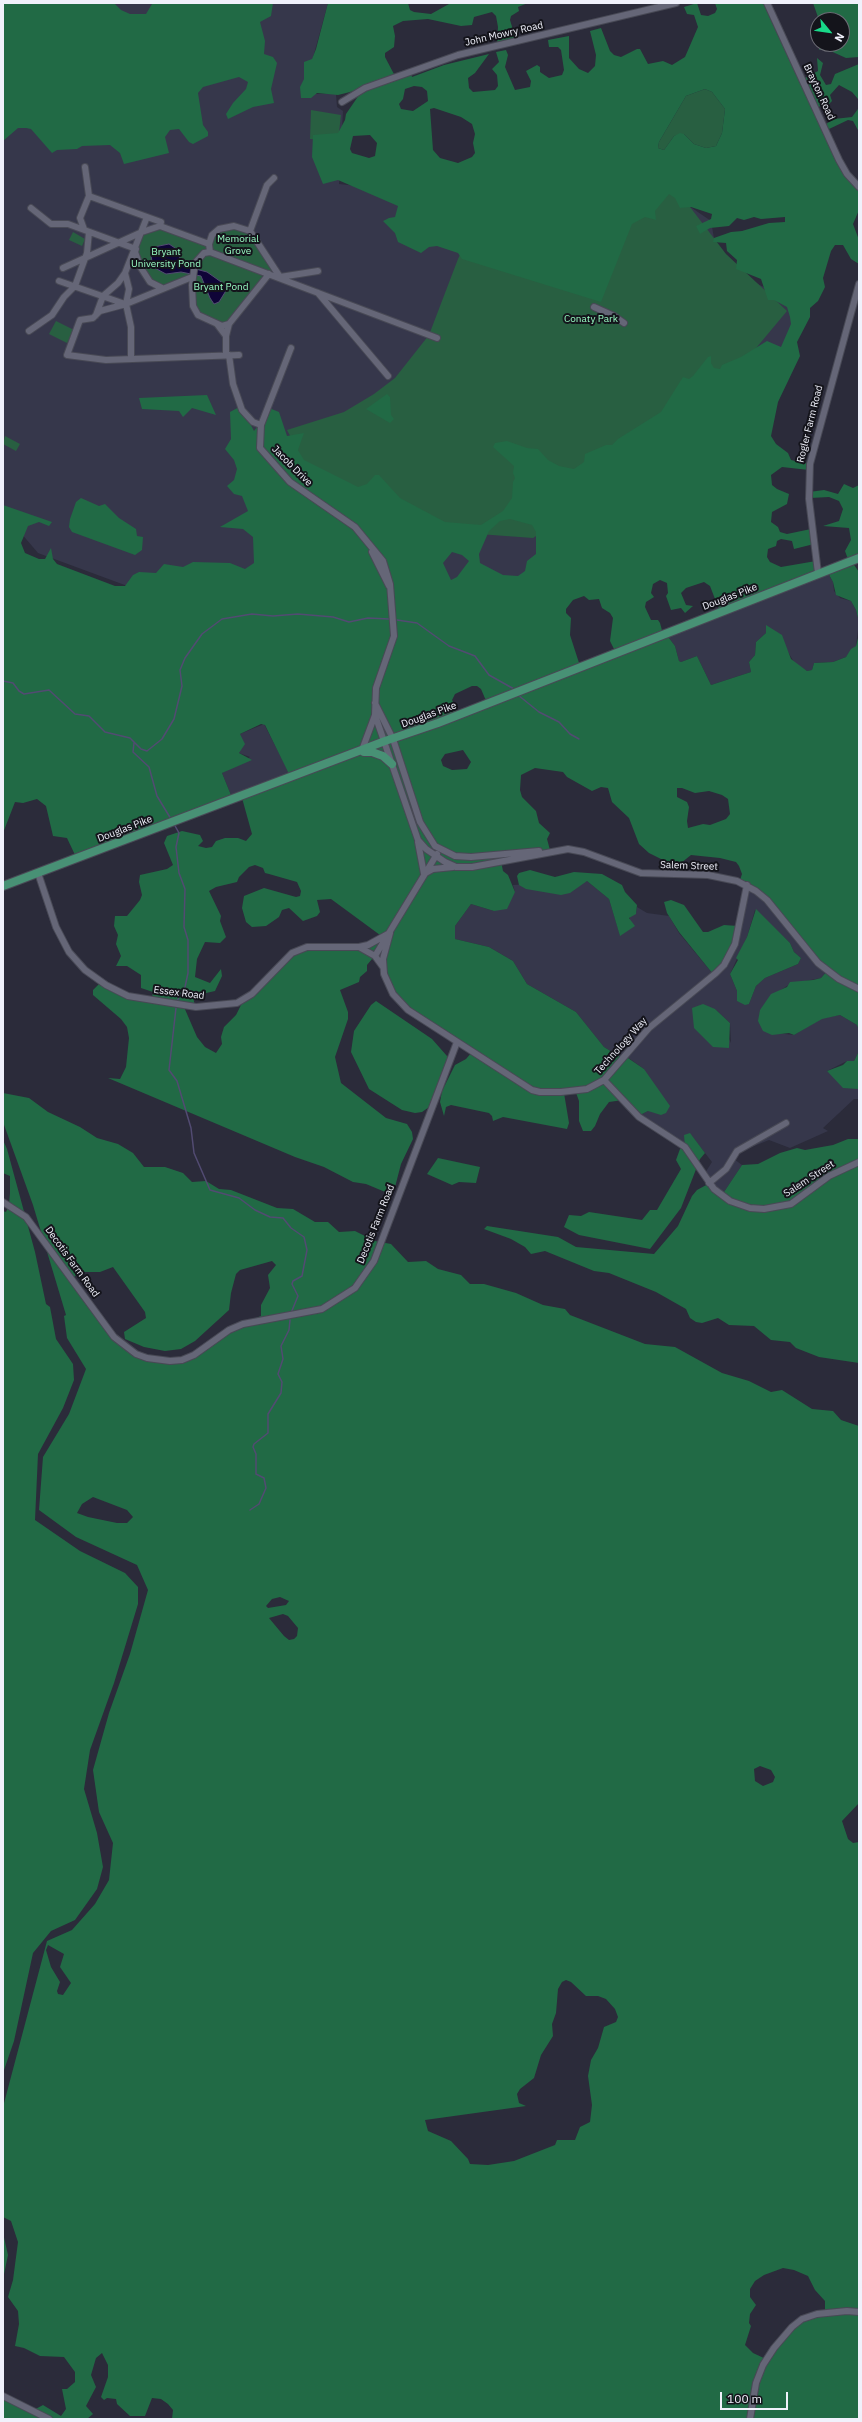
<!DOCTYPE html>
<style>
body{margin:0}
#map{position:relative;width:862px;height:2422px;overflow:hidden;background:#2b2b3a;font-family:"IBM Plex Sans",sans-serif}
canvas{display:block}
.frame{position:absolute;inset:0;border:4px solid #f0f1fb;pointer-events:none}
.north{position:absolute;left:810px;top:12px;width:40px;height:40px;box-sizing:border-box;background:#14141b;border:1px solid #6c6c75;border-radius:50%;rotate:119deg;font-size:11px;font-weight:700;line-height:16px;text-align:center;color:#f0f1fb}
.north::after{content:'';display:block;margin:auto;width:14px;height:18px;background:#18d989;clip-path:polygon(50% 0,100% 100%,50% 72%,0 100%)}
.scale{position:absolute;left:720px;top:2392px;width:68px;height:18px;box-sizing:border-box;border:2px solid #f0f1fb;border-top:0;padding-left:5px;font-size:12px;line-height:14px;white-space:nowrap;color:#f0f1fb;-webkit-text-stroke:3px #14141b;paint-order:stroke}
</style>
<div id="map">
<canvas width="862" height="2422"></canvas>
<div class="frame"></div>
<div class="north">N</div>
<div class="scale">100 m</div>
</div>
<script>
const context = document.querySelector('canvas').getContext('2d');
context.lineJoin = 'round';
function fillPath(path, color) {
  context.fillStyle = color;
  context.fill(path, 'evenodd');
}
function toPath(rows) {
  const path = new Path2D();
  for (const r of rows) {
    path.moveTo(r[0], r[1]);
    for (let i = 2; i < r.length; i += 2) path.lineTo(r[i], r[i + 1]);
  }
  return path;
}
function stroke(path, color, width, dash) {
  context.strokeStyle = color;
  context.lineWidth = width;
  context.lineCap = dash ? 'butt' : 'round';
  context.setLineDash(dash || []);
  context.stroke(path);
}
function write(font, color, halo, rows, align = 'center') {
  context.font = font + ' "IBM Plex Sans",sans-serif';
  context.lineWidth = 4;
  context.setLineDash([]);
  context.textBaseline = 'middle';
  context.strokeStyle = halo;
  context.fillStyle = color;
  for (const [text, x, y, turn = 0] of rows) {
    context.save();
    context.translate(x, y);
    context.rotate((+turn || 0) * Math.PI / 180);
    context.textAlign = isNaN(turn) ? turn : align;
    if (halo) context.strokeText(text, 0, 0);
    context.fillText(text, 0, 0);
    context.restore();
  }
}
fillPath(toPath([
 [83,3,328,3,303,94,336,94,337,107,343,111,339,184,430,194,635,169,711,221,715,244,738,275,803,305,774,388,528,593,141,591,38,553,3,512,3,110],
 [827,571,833,582,834,591,840,598,851,601,856,610,859,622,856,646,846,657,833,662,814,663,812,670,807,671,795,664,787,650,766,633,756,642,755,655,749,662,751,672,711,685,697,656,681,662,679,661,675,646,666,634],
 [264,724,291,776,233,800,222,773,250,757,239,753,242,745,240,734],
 [587,881,609,899,620,935,630,921,630,915,636,913,637,907,647,913,669,916,679,933,713,974,736,945,745,887,773,905,828,970,821,978,790,984,775,994,776,1033,794,1035,822,1018,840,1015,857,1025,859,1031,859,1051,854,1061,847,1061,827,1071,858,1089,859,1087,859,1099,854,1099,823,1128,828,1131,790,1148,769,1140,737,1153,734,1159,742,1165,722,1195,705,1173,712,1162,691,1135,685,1147,680,1149,681,1144,638,1116,648,1111,644,1069,630,1059,622,1058,604,1047,576,1012,527,984,513,961,489,947,455,939,455,926,471,904,494,911,515,892,513,885],
 [755,910,790,943,794,952,801,958,798,964,765,978,756,986,749,1004,737,1001,737,991,730,974,747,937],
 [715,1009,730,1023,731,1043]
]), '#36374b');
fillPath(toPath([
 [705,89,712,92,725,109,722,133,716,146,706,148,694,144,684,134,674,136,664,150,658,148,659,142,686,96],
 [311,110,341,115,338,141,310,139],
 [635,169,690,207,726,254,787,311,676,444,533,538,465,533,310,473,287,430,344,412,374,394,395,378,429,335,458,259,471,232],
 [160,226,209,244,212,235,227,226,250,231,280,277,269,274,229,324,198,315,193,306,192,277,162,288,150,282,135,252,142,232],
 [73,232,85,239,82,246,69,240],
 [56,321,74,330,67,343,49,334],
 [5,436,20,444,16,451,3,444]
]), '#285f41');
fillPath(toPath([
 [3,3,114,3,121,10,130,14,146,14,152,4,165,3,273,3,271,16,260,22,265,41,264,54,273,57,277,63,271,89,274,103,253,107,228,119,226,114,233,103,246,89,248,82,239,77,203,87,198,93,203,125,208,132,208,136,193,144,189,142,179,129,170,130,165,137,169,153,124,164,120,153,110,145,82,146,77,149,57,150,52,153,31,129,26,128,18,128,3,141],
 [328,3,408,3,410,10,414,12,431,14,449,4,528,3,518,7,519,11,511,16,510,20,516,40,497,45,498,27,496,16,492,12,474,17,472,25,461,26,428,19,403,21,393,26,395,36,394,47,385,53,385,57,396,78,411,73,412,77,444,65,489,54,475,73,468,78,469,88,473,92,495,90,498,86,497,75,492,69,499,62,496,52,506,50,508,55,505,67,515,90,530,87,531,81,526,71,537,65,540,67,540,72,549,78,562,75,564,70,561,50,558,47,549,47,548,40,569,36,569,58,579,69,588,73,595,66,596,55,590,31,601,28,610,51,614,55,621,57,637,49,640,49,648,64,663,61,672,65,685,57,698,27,694,15,687,14,684,7,697,3,701,15,708,16,715,13,717,9,715,3,763,3,840,169,859,190,859,210,853,224,859,240,859,264,851,259,843,245,835,245,831,251,823,278,825,287,818,301,810,308,810,317,797,342,800,356,778,402,771,436,776,444,788,453,791,460,809,464,809,470,782,467,771,475,772,485,777,489,789,494,787,504,772,512,771,522,778,527,780,532,787,534,811,529,814,544,794,549,792,541,781,539,777,541,776,546,768,549,767,557,770,562,781,567,816,561,818,573,720,612,710,586,704,582,686,588,681,593,686,605,693,606,685,613,681,608,671,610,666,596,668,593,667,583,660,580,653,584,651,593,654,597,646,602,645,607,651,620,658,620,660,623,663,634,666,634,675,646,679,661,681,662,697,656,711,685,751,672,749,662,755,655,756,642,766,633,766,625,782,635,791,659,807,671,812,670,814,663,833,662,846,657,851,649,856,646,859,634,859,1031,857,1025,840,1015,822,1019,794,1035,789,1033,772,1035,763,1031,758,1021,760,1010,771,994,787,987,790,982,813,980,821,978,828,970,773,905,739,883,742,874,739,866,736,862,720,858,691,855,681,863,680,875,670,874,669,863,649,853,639,844,629,818,612,802,608,788,601,787,592,791,567,777,563,772,535,768,521,775,520,790,522,797,536,811,539,823,550,833,547,839,550,850,501,861,503,871,508,875,515,892,507,909,494,911,471,904,455,926,455,939,489,947,513,961,527,984,576,1012,604,1047,622,1058,625,1056,644,1069,670,1106,666,1113,661,1115,648,1111,638,1116,623,1100,609,1102,600,1114,595,1126,591,1131,583,1131,579,1121,579,1101,575,1090,564,1093,569,1123,567,1129,503,1117,493,1121,492,1116,489,1113,451,1105,446,1107,444,1116,440,1102,442,1091,455,1065,466,1059,472,1052,406,1008,394,995,383,966,372,959,367,965,367,971,360,977,359,982,340,990,348,1012,348,1019,335,1057,341,1083,386,1118,407,1124,412,1132,413,1139,401,1164,395,1187,390,1194,366,1184,353,1182,324,1167,295,1157,108,1078,120,1079,126,1067,129,1038,127,1027,121,1019,93,995,93,990,99,984,135,1000,151,1003,153,992,141,988,141,975,127,966,116,966,121,956,116,944,118,935,114,926,115,916,127,916,140,900,142,895,139,882,140,875,167,869,173,865,164,843,167,836,182,831,200,835,203,841,198,846,206,848,212,847,216,841,225,838,238,838,246,841,252,834,242,798,290,776,265,725,261,724,240,734,245,744,239,753,252,760,222,773,233,800,76,857,67,838,53,836,46,806,37,799,23,803,15,802,3,833,3,505,52,522,49,526,39,522,28,526,21,543,25,553,39,559,45,559,51,548,53,559,57,564,115,586,125,586,133,575,139,572,156,573,164,564,183,567,193,562,230,563,245,569,254,563,253,537,243,529,220,527,248,511,242,496,234,494,227,486,234,480,237,469,234,460,225,449,231,439,230,412,241,406,254,431,265,417,269,408,279,412,287,436,304,433,298,450,304,460,358,487,367,484,375,475,379,475,400,498,445,522,481,525,503,511,512,498,513,482,515,478,513,473,514,466,493,447,495,443,507,441,527,448,538,449,548,460,559,466,574,469,584,462,585,454,606,445,612,445,618,439,661,412,683,377,689,379,693,376,708,357,711,356,711,363,714,368,720,369,722,365,741,357,767,341,781,347,791,324,790,317,787,307,774,300,768,300,761,279,736,269,737,260,727,251,726,243,713,242,714,238,731,232,742,231,769,223,785,222,785,217,761,219,754,217,744,220,737,218,729,226,710,228,700,234,696,226,711,219,712,214,691,207,680,208,675,198,669,194,655,211,656,220,645,217,632,224,601,302,462,259,458,253,437,246,429,247,421,253,398,242,395,233,383,221,389,218,395,217,398,206,338,180,323,184,312,157,313,135,338,133,345,120,346,114,359,95,358,90,338,95,317,93,311,98,301,98,300,87,304,79,304,62,312,59,316,49],
 [414,86,422,87,427,91,428,101,413,111,401,109,399,104,403,99,405,89],
 [705,89,712,92,725,109,722,133,716,146,706,148,694,144,684,134,680,133,674,136,664,150,658,148,659,142,686,96],
 [434,108,461,117,472,124,475,134,473,143,475,153,472,157,458,163,440,158,433,150,430,109],
 [370,135,377,143,375,156,369,158,352,153,350,149,353,136],
 [510,519,532,525,536,532,536,554,527,561,525,571,518,576,503,575,480,563,479,554,489,531,500,521],
 [452,552,462,555,469,561,457,577,451,580,443,563],
 [584,596,589,600,599,599,602,608,610,613,613,618,610,641,616,653,580,666,570,635,571,618,566,613,566,609,573,600],
 [472,686,477,686,481,689,487,703,459,714,452,700,455,694],
 [463,750,471,762,467,769,452,770,443,766,441,760,445,754],
 [677,788,682,788,695,793,709,791,722,795,728,799,730,814,726,819,710,825,703,824,688,828,687,821,689,807,687,802,677,797],
 [255,865,263,868,265,873,269,874,297,882,301,891,300,896,296,897,264,888,244,896,242,908,246,922,252,927,266,926,279,917,282,910,289,908,303,921,317,916,320,912,317,900,331,899,380,935,363,949,299,950,242,1003,236,1015,224,1027,221,1037,222,1044,216,1053,205,1047,197,1037,184,1007,195,1007,193,996,215,991,222,976,221,969,210,983,195,977,197,959,205,942,220,943,226,937,220,921,221,916,209,891,216,887,237,882,239,877,249,867],
 [813,3,859,3,859,57,846,58,826,49,819,50,821,44,842,44,842,20,819,20],
 [817,58,823,63,820,75,826,85,831,84,835,74,859,64,859,132,853,121,848,120,829,129,826,124,834,119,852,117,858,109,858,99,852,92,839,85,830,95,832,101,829,104,818,107,805,78,818,71],
 [387,394,390,397,391,415,394,419,390,423,366,409],
 [207,395,216,415,192,408,183,417,179,411,142,409,139,398],
 [844,484,853,488,859,485,859,558,852,562,859,572,859,622,856,610,851,601,836,595,833,582,827,571,849,562,845,551,851,540,849,528,823,526,839,521,843,509,839,501,829,497,810,498,809,492,824,490,838,494],
 [81,498,99,506,105,504,119,518,136,529,137,536,143,537,142,550,135,555,72,532,69,527,70,519,76,502],
 [530,870,555,877,574,872,602,874,622,885,625,892,637,905,636,914,629,918,635,926,620,936,609,899,587,881,570,893,561,895,526,889,519,885,517,876,519,873],
 [671,900,684,905,703,932,708,932,724,925,738,926,736,945,713,974,679,932,667,913,664,902],
 [756,909,790,943,794,952,801,958,798,964,765,978,756,986,749,1004,745,1005,737,1001,737,991,730,974,738,960,736,958,747,937],
 [376,1001,432,1039,447,1056,447,1066,432,1105,422,1112,415,1113,402,1110,369,1089,351,1052,354,1031,371,1005],
 [703,1004,715,1009,730,1023,729,1048,713,1047,694,1028,692,1008],
 [859,1051,859,1087,858,1089,843,1088,827,1071,843,1065,847,1061,854,1061],
 [3,1093,29,1098,48,1112,80,1127,97,1138,118,1144,133,1153,144,1167,165,1167,183,1173,192,1182,206,1181,219,1189,231,1190,277,1208,293,1209,315,1222,328,1222,339,1232,355,1231,375,1241,391,1244,408,1262,426,1261,438,1269,461,1275,470,1284,484,1284,516,1293,543,1305,565,1309,570,1315,645,1344,675,1347,722,1373,749,1381,771,1392,782,1390,812,1409,833,1411,841,1420,859,1426,859,1803,842,1821,848,1839,853,1843,859,1842,859,2419,172,2419,173,2410,168,2404,161,2399,152,2398,145,2416,130,2416,117,2404,116,2399,107,2398,104,2400,101,2397,108,2377,108,2365,102,2353,96,2358,91,2375,96,2387,86,2406,93,2414,87,2419,3,2419,3,2396,32,2411,43,2405,61,2416,66,2409,62,2389,67,2389,75,2382,75,2372,64,2357,40,2356,24,2348,15,2346,19,2324,18,2311,8,2297,13,2280,18,2242,11,2221,3,2217,3,2107,47,1941,72,1930,95,1904,109,1880,113,1843,99,1812,93,1770,109,1713,130,1654,148,1590,137,1565,76,1537,39,1510,43,1457,69,1414,86,1369,67,1338,64,1316,66,1315,33,1205,3,1122],
 [272,1261,276,1265,268,1275,270,1288,261,1305,261,1316,235,1326,190,1355,179,1359,147,1359,116,1340,73,1278,79,1272,100,1272,113,1267,145,1312,146,1318,124,1332,125,1339,144,1347,165,1351,181,1349,195,1341,229,1310,231,1293,236,1274,240,1270],
 [93,1497,127,1510,133,1517,127,1523,117,1523,88,1517,77,1513,82,1504],
 [280,1597,289,1601,286,1605,268,1608,266,1606,272,1599],
 [283,1614,288,1616,298,1628,297,1636,294,1639,289,1640,284,1636,269,1618],
 [760,1766,771,1770,775,1777,773,1782,763,1786,755,1781,754,1769],
 [48,1945,64,1954,60,1967,71,1983,63,1995,58,1994,57,1991,60,1982,51,1967,46,1950],
 [566,1980,571,1982,586,1996,598,1996,606,1999,615,2009,618,2017,616,2022,604,2027,598,2048,591,2060,588,2076,592,2105,590,2122,580,2127,575,2140,557,2140,555,2145,514,2161,488,2165,470,2164,468,2159,451,2141,428,2131,425,2120,526,2106,519,2103,517,2094,520,2089,534,2078,541,2055,553,2036,552,2024,556,2013,558,1989,562,1982],
 [783,2268,794,2270,808,2276,815,2290,825,2301,825,2313,796,2324,766,2359,753,2353,745,2345,751,2326,749,2323,750,2314,756,2305,750,2297,750,2289,755,2281,764,2275],
 [690,1133,705,1153,700,1159,681,1208,650,1249,579,1235,564,1227,569,1215,581,1216,589,1212,642,1220,650,1210,657,1210,681,1169,676,1160,680,1149,685,1147,684,1135],
 [848,1139,859,1139,859,1363,819,1357,796,1348,790,1342,771,1340,754,1326,729,1325,718,1318,702,1323,696,1322,690,1318,686,1309,656,1292,609,1273,594,1271,545,1251,531,1254,525,1247,511,1239,484,1229,487,1226,558,1237,576,1247,654,1254,678,1226,692,1196,697,1190,710,1183,722,1195,742,1165,758,1164,780,1153,797,1148,805,1150,833,1145],
 [3,1140,7,1149,35,1252,46,1304,50,1307,56,1339,73,1364,74,1380,63,1408,38,1454,35,1520,80,1551,125,1573,138,1587,138,1604,114,1683,90,1750,84,1789,97,1833,103,1867,97,1889,75,1920,51,1931,33,1953,14,2041,3,2073,3,1211,6,1212,9,1205,10,1193,10,1176,3,1173],
 [438,1158,480,1167,476,1183,459,1182,452,1185,427,1174],
 [3,2233,8,2255,3,2279]
]), '#216a45');
const water = toPath([
 [169,244,175,248,184,266,207,272,224,284,227,289,219,302,214,304,210,298,201,276,181,272,166,274,153,267,151,256,154,247,169,244]
]);
fillPath(water, '#0f0437');
stroke(water, '#524b72', 1);
stroke(toPath([
 [397,620,417,623,449,646,475,656,489,675,514,689],
 [3,681,13,683,19,691,24,694,49,690,75,714,89,716,105,732,130,738,141,749,147,751,162,739,174,719,182,686,180,670,185,658,202,634,222,619,252,614,273,616,298,614,333,617,349,622,368,618,389,619],
 [518,695,539,712,559,722,570,734,579,739],
 [134,743,133,752,149,767,157,796,171,819],
 [174,824,179,833,176,847,179,873,185,889,184,927,188,940,188,973,185,987,177,1001],
 [176,1008,169,1070,177,1081,191,1128,194,1153,210,1190,239,1198,255,1210,270,1217,283,1218,291,1228,304,1237,307,1250,302,1276,293,1281,292,1284,298,1296,291,1313],
 [250,1510,259,1504,266,1488,264,1478,256,1474,256,1454,253,1447,254,1444,268,1433,268,1414,281,1393,282,1382,278,1374,283,1359,281,1346,289,1330,290,1320]
]), '#524b72', 1.5);
const minor = toPath([
 [767,3,839,160,847,174,859,187],
 [342,102,365,88,458,55,676,3],
 [89,196,161,222,160,226,209,244],
 [31,208,51,224,68,224,136,249,135,252,141,268,150,282,162,288],
 [84,229,80,218,89,196,85,167],
 [250,231,280,277,318,271],
 [210,252,437,338],
 [63,268,142,232,160,226],
 [192,277,126,304,100,311,93,318,80,320,67,355,106,360,239,355],
 [59,281,125,304],
 [318,293,388,376],
 [594,307,614,316,624,323],
 [96,315,103,296,118,283,125,273],
 [217,324,226,336,226,355],
 [229,324,222,326,198,315,193,306,192,285,195,263,204,253,210,252,209,244,212,235,219,229,234,226,250,231,267,185,274,178],
 [29,331,52,315,64,297,75,286,87,253,89,232],
 [226,336,229,324,269,274],
 [291,348,261,425,260,448,290,482,355,527,383,561,390,584,394,636,376,688,375,715,362,750],
 [229,355,233,384,242,410,253,422,261,425],
 [131,358,131,327,126,304,129,289,125,273,147,217],
 [372,552,389,586],
 [818,573,809,499,810,464,859,284],
 [375,703,393,739,420,822,435,846,455,856,471,857,539,851],
 [375,715,418,840,426,849,445,862,456,867,472,867,568,849,584,852,641,873,708,875,737,881,756,891,767,900,818,963,839,979,859,989],
 [418,842,424,874,433,869,453,867],
 [38,873,56,927,69,952,85,970,106,985,128,996,196,1007,237,1003,252,994,292,953,307,947,359,947,375,956,383,967],
 [390,933,383,959,384,974,393,994,408,1010,532,1090,540,1092,561,1092,587,1089,604,1080,649,1028,716,973,724,965,735,944,747,885],
 [359,947,368,945,388,934],
 [375,956,437,854],
 [604,1080,639,1117,685,1147,714,1189,730,1201,750,1208,764,1209,791,1204,829,1176,859,1162],
 [709,1183,726,1169,737,1151,786,1123],
 [3,1202,26,1217,114,1337,136,1354,147,1358,170,1361,182,1360,194,1355,229,1330,243,1324,322,1309,355,1288,374,1261,457,1042],
 [3,2396,49,2419],
 [750,2419,756,2383,763,2365,774,2348,792,2327,802,2319,817,2314,847,2311,859,2312]
]);
const major = toPath([
 [364,752,372,752,383,756,392,764],
 [3,886,385,741,438,723,859,558]
]);
stroke(minor, '#484955', 8);
stroke(major, '#484955', 10);
stroke(minor, '#656677', 6);
stroke(major, '#489175', 8);
write('10px', '#f0f1fb', '#14141b', [
 ["John Mowry Road",504,34,-13],
 ["Brayton Road",819,92,65],
 ["Rogler Farm Road",810,424,-76],
 ["Jacob Drive",292,466,45],
 ["Douglas Pike",730,597,-21],
 ["Douglas Pike",429,715,-20],
 ["Douglas Pike",125,829,-21],
 ["Salem Street",689,866,2],
 ["Essex Road",179,993,7],
 ["Technology Way",621,1046,-48],
 ["Salem Street",809,1179,-33],
 ["Decotis Farm Road",376,1224,-68],
 ["Decotis Farm Road",72,1262,54]
]);
write('10px', '#98fbc2', '#14141b', [
 ["Memorial",238,239],
 ["Grove",238,251],
 ["Bryant",166,252],
 ["University Pond",166,264],
 ["Bryant Pond",221,287],
 ["Conaty Park",591,319]
]);
</script>
